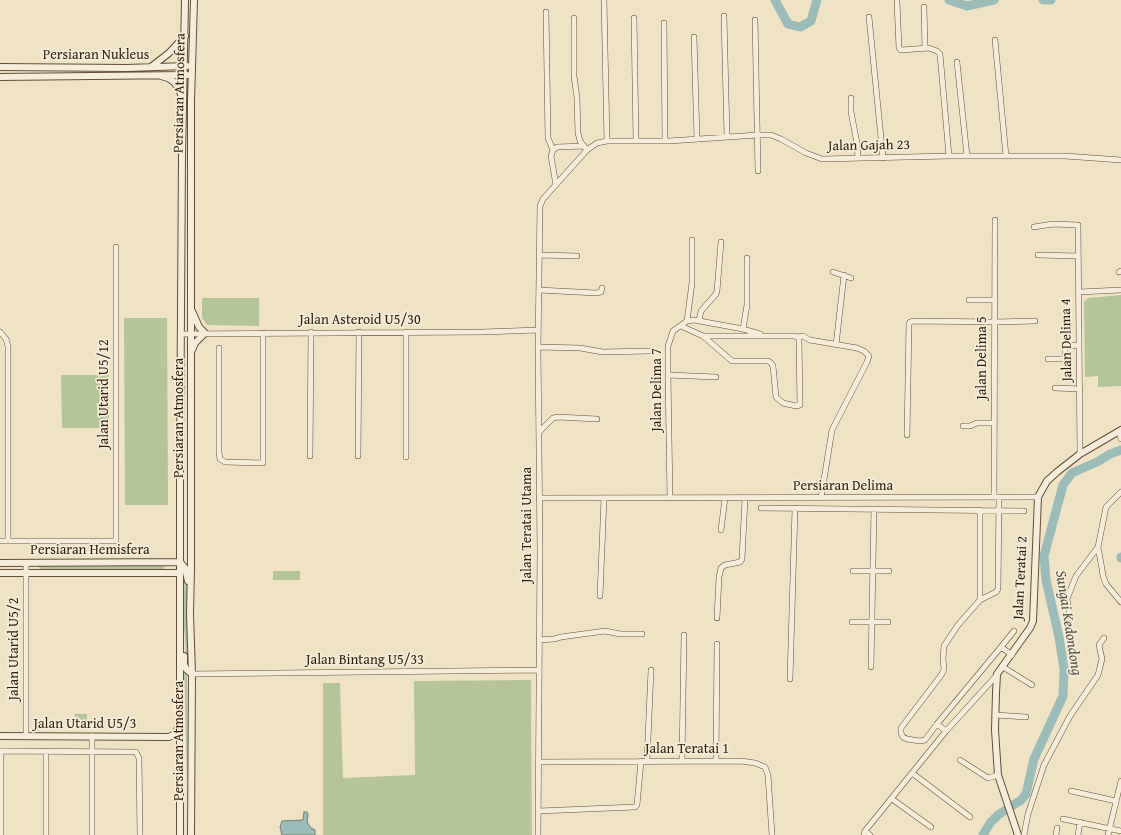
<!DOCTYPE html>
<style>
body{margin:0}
canvas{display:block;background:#f0e3c4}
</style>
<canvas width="1121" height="835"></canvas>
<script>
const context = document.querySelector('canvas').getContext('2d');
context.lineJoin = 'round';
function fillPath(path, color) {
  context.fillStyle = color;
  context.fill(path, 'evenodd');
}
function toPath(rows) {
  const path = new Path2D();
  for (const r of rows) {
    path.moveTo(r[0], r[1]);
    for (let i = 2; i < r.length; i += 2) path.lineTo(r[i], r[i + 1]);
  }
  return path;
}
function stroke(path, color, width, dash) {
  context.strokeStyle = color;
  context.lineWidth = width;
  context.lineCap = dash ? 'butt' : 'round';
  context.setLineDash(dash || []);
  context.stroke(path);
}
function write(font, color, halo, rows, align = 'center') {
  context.font = font + ' "Gentium Book Plus",serif';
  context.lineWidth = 3.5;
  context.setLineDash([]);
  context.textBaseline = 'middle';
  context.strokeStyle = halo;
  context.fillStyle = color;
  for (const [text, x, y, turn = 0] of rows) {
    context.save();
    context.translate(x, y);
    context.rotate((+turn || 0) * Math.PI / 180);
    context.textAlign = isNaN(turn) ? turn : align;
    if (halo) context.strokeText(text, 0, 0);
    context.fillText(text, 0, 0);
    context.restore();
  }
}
fillPath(toPath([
 [1121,295,1121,386,1098,387,1098,376,1085,377,1084,302,1088,298],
 [202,298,259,298,259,326,207,325,202,318],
 [124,318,167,318,168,505,125,505],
 [61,375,109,375,109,428,62,428],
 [40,565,163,565,165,567,163,569,40,569,39,567],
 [273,571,300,571,300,580,273,580],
 [185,584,187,586,188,664,186,661,185,637,183,620,183,586],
 [184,667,187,670,188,779,187,779],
 [531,680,532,835,323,835,323,683,340,683,343,778,415,775,414,681],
 [75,714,87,714,87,721,75,721]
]), '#b5c597');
const water = toPath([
 [304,812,307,812,308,814,307,822,311,828,315,830,315,835,282,835,280,827,282,821,303,820,304,812]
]);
fillPath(water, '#9bbdba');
stroke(water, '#717d73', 1);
stroke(toPath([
 [775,0,788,24,800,27,811,21,817,0],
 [949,0,967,6,994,0],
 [1043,0,1051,0],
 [1121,557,1121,558],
 [983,835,990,823,998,815,1021,800,1026,794,1034,759,1063,696,1064,669,1059,637,1046,580,1044,556,1063,485,1072,473,1099,461,1110,454,1121,450]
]), '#9bbdba', 9);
const minor = toPath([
 [604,0,607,141],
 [897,2,899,48,901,50,929,48,937,51,940,54,949,156],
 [924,7,925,48],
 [546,12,548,138,553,150],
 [724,16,727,137],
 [869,17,883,158],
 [574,18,574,76,577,98,578,133,580,141,587,150],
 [634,18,636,141],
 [755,20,758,171],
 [664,23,665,141],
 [694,37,697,139],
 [995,40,1006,156],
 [957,62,967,156],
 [851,98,851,112,857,143,858,158],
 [556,185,551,156,553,150,557,147,584,146],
 [1034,227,1053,224,1078,225,1080,454],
 [540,255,577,256],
 [1038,255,1078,256],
 [833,272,851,278],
 [1119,272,1121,271],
 [539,290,596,293,601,292,602,288],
 [1079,292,1121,290],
 [969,300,995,300],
 [687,321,692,283,692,240],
 [699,321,701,311,716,294,717,291,721,242],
 [681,326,703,336,732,361,768,361,771,363,773,366,776,397,783,403,796,406,800,405,799,340,798,337,794,336,703,336],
 [743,329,747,305,747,258],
 [0,332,6,339,8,346,8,541],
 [406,332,406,457],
 [181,334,483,332,538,330],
 [798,337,803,336,810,340,857,348,864,351,869,356,867,362,832,430,821,498],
 [836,345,844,275],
 [538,347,580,348,603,352,649,351],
 [219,348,219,453,220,459,225,462,263,463,263,333],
 [1048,359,1063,359,1065,357,1065,348,1067,346,1079,345],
 [668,375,716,377],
 [1055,388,1080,389],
 [963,426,970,426,977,423,994,423],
 [539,432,553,418,558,417,597,419],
 [1119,432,1121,439],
 [907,435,909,324,910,322,913,321,995,322,1035,321],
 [310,456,311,332],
 [358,456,359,332],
 [994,497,995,220],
 [539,498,1038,497],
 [670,498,668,375,668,346,673,331,687,321,694,320,743,329,760,334],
 [761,508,1024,511],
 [721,530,725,498],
 [0,541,116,541,116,247],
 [1098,547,1102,569,1103,576,1106,584,1121,602],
 [26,563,26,736],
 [853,571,889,571],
 [600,596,604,498],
 [980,600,980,510],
 [1070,616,1067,599,1076,576,1098,547,1106,507,1121,492],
 [717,618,719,577,721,568,725,565,740,562,742,559,745,498],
 [852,622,888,622],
 [539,640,554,639,561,637,605,631,620,634,642,634],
 [1001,647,1014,631],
 [871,667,874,509],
 [1003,667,1032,685],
 [192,674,539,670],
 [790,679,795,508],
 [995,715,1026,717],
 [937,724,1001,647,1012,655],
 [946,731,937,724,925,740,920,741,907,739,903,737,901,733,901,728,942,674,944,669,943,659,944,646,958,625,980,600,996,592,998,589,999,497],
 [0,751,136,752,139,758,140,835],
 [960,760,988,778,998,775],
 [647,761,651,670],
 [682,761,684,635],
 [716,761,717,644],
 [539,762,741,761,755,763,765,767,768,775,772,835],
 [912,773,970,817],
 [1071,791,1116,801],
 [892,799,931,827],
 [539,811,635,807,637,805,641,761],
 [1063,819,1121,831],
 [865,831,870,835],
 [1,835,1,751],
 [46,835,46,751],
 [92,835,92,736],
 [538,835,540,550,538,347,540,206,543,199,587,150,597,143,607,141,669,141,758,135,771,135,781,139,806,153,822,159,949,156,1065,156,1121,160],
 [864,835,865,831,946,731,997,675],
 [1024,835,1028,814,1044,765,1070,716,1098,675,1102,659,1099,645,1104,638],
 [1056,835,1057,828],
 [1078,835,1080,822],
 [1108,835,1121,781]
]);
const tertiary = toPath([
 [0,67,127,68,187,66],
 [151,67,169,53,185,36],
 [161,76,168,78,174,82,179,89,182,97],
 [0,77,187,75],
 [192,350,195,343,205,333,199,327,192,311],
 [0,563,180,562,185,568,188,581],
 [0,573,180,573],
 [184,656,184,664,186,669,192,674],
 [0,736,169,737,175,734,179,726],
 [180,835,180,464,182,157,185,0],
 [191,835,192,674,190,614,191,568,191,101,194,0],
 [1018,835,998,775,995,730,996,693,997,674,1030,628,1033,621,1038,497,1047,481,1057,472,1080,454,1121,430]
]);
stroke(minor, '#624e38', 6);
stroke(tertiary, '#624e38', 8);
stroke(minor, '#f5edd9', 5);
stroke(tertiary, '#f5edd9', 6);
write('14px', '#321d09', '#f5edd9', [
 ["Persiaran Nukleus",96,55],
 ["Persiaran Atmosfera",180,93,-89],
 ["Jalan Gajah 23",869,146,-1],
 ["Jalan Asteroid U5/30",360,320],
 ["Jalan Delima 4",1067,340,-91],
 ["Jalan Delima 5",982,358,-90],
 ["Jalan Delima 7",657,390,-90],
 ["Jalan Utarid U5/12",104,394,-90],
 ["Persiaran Atmosfera",179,418,-90],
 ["Persiaran Delima",843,486],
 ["Jalan Teratai Utama",527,525,-90],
 ["Persiaran Hemisfera",90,550],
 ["Jalan Teratai 2",1021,578,-87],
 ["Jalan Utarid U5/2",14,649,-90],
 ["Jalan Bintang U5/33",365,660],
 ["Jalan Utarid U5/3",85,724],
 ["Persiaran Atmosfera",179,741,-90],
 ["Jalan Teratai 1",687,749]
]);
write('italic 15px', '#524d3e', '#f5edd9', [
 ["Sungai Kedondong",1068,623,81]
]);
</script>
